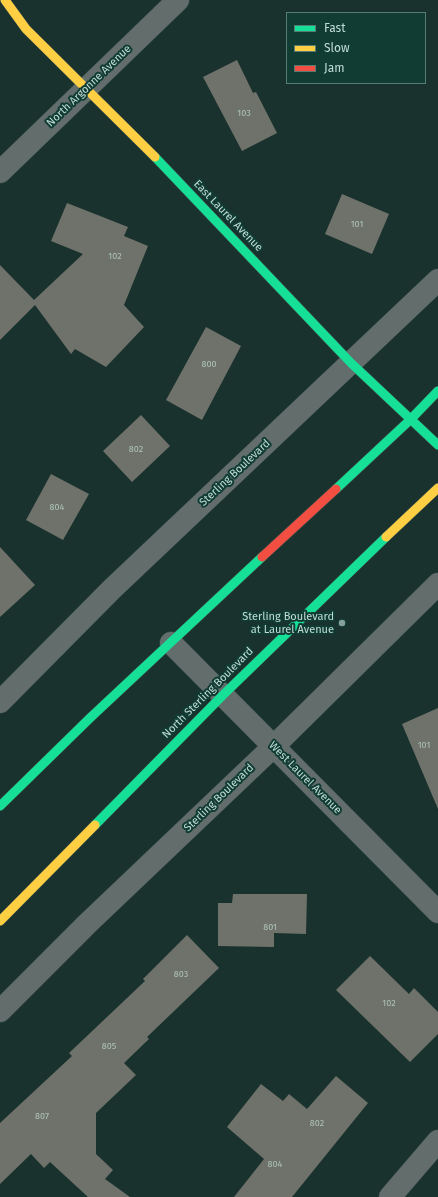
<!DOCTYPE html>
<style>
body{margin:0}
#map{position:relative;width:438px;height:1197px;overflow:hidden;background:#1a322e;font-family:"Fira Sans",sans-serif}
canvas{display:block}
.legend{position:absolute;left:286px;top:12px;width:140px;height:72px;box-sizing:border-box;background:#103c34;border:1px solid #567c74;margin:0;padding:5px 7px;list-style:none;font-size:12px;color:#c0dcd5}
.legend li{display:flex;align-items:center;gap:8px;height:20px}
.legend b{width:20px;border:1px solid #567c74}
</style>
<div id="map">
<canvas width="438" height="1197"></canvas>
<ul class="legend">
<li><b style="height:5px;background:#16e098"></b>Fast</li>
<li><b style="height:5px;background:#ffcf43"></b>Slow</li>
<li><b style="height:5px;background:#f24e42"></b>Jam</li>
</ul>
</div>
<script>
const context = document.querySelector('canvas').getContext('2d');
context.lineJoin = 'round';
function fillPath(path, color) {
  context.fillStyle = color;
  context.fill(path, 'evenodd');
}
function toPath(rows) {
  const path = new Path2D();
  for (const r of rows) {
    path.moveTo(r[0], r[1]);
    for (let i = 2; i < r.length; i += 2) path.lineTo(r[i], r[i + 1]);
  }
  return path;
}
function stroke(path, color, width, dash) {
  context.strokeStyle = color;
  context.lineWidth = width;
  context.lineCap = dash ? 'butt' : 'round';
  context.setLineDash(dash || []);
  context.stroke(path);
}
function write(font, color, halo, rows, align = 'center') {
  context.font = font + ' "Fira Sans",sans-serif';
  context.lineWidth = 4;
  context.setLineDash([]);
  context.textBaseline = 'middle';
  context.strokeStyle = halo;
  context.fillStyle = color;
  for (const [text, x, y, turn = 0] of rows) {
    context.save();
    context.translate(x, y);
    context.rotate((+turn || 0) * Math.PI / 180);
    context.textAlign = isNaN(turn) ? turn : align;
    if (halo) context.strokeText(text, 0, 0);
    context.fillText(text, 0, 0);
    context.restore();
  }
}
fillPath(toPath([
 [237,60,253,93,256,92,277,133,242,151,203,77],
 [342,194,389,214,372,254,325,234],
 [67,203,128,227,124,236,148,246,124,305,144,327,106,367,75,349,71,354,35,305,0,340,0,265,34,300,83,254,51,241],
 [206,327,241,346,202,420,166,400],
 [141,415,170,446,132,482,103,451],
 [51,474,89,494,63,540,26,520],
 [0,547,35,585,0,617],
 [438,708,438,809,402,724],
 [233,894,307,894,306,934,274,933,274,947,218,946,218,903,232,903],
 [187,935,219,968,147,1037,149,1039,124,1063,136,1075,96,1113,96,1154,113,1170,105,1179,130,1197,88,1197,50,1162,44,1168,31,1154,0,1184,0,1123,72,1056,69,1053,145,981,143,979],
 [370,956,409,994,414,988,438,1012,438,1034,410,1062,336,990],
 [336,1076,368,1103,292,1197,234,1197,264,1159,227,1127,261,1084,283,1101,289,1094,307,1109]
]), '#6f726a');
const street = toPath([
 [0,172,178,0],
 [171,643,438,912],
 [0,702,112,589,438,280],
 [0,1011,87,924,274,746,438,584],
 [390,1197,438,1141]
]);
const fast = toPath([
 [155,157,351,363,438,445],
 [336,489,410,420,438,391],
 [0,806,90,718,262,557],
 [95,825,223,695,386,537]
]);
const slow = toPath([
 [5,0,26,29,155,157],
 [386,537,438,488],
 [0,921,95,825]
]);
const jam = toPath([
 [262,557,336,489]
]);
stroke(street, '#3a4f4a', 23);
stroke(fast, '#3a4f4a', 10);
stroke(slow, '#3a4f4a', 10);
stroke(jam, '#3a4f4a', 10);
stroke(street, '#636e6c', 22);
stroke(fast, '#16e098', 9);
stroke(slow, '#ffcf43', 9);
stroke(jam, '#f24e42', 9);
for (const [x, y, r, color] of [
 [342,623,4,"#86a09b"]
]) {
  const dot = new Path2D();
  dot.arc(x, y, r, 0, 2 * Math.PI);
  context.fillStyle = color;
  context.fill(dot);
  stroke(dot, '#103c34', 1.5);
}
write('9px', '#acc2ba', null, [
 ["103",244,113],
 ["101",357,224],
 ["102",115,256],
 ["800",209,364],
 ["802",136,449],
 ["804",57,507],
 ["101",424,745],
 ["801",270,927],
 ["803",181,974],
 ["102",389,1003],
 ["805",109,1046],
 ["807",42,1116],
 ["802",317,1123],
 ["804",275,1164]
]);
write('11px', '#c0dcd5', '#103c34', [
 ["North Argonne Avenue",89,86,-44],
 ["East Laurel Avenue",228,216,46],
 ["Sterling Boulevard",235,473,-43],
 ["North Sterling Boulevard",208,693,-45],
 ["West Laurel Avenue",305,778,45],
 ["Sterling Boulevard",219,798,-44]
]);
write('11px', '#c0dcd5', '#103c34', [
 ["Sterling Boulevard",334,617],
 ["at Laurel Avenue",334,630]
], 'right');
</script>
